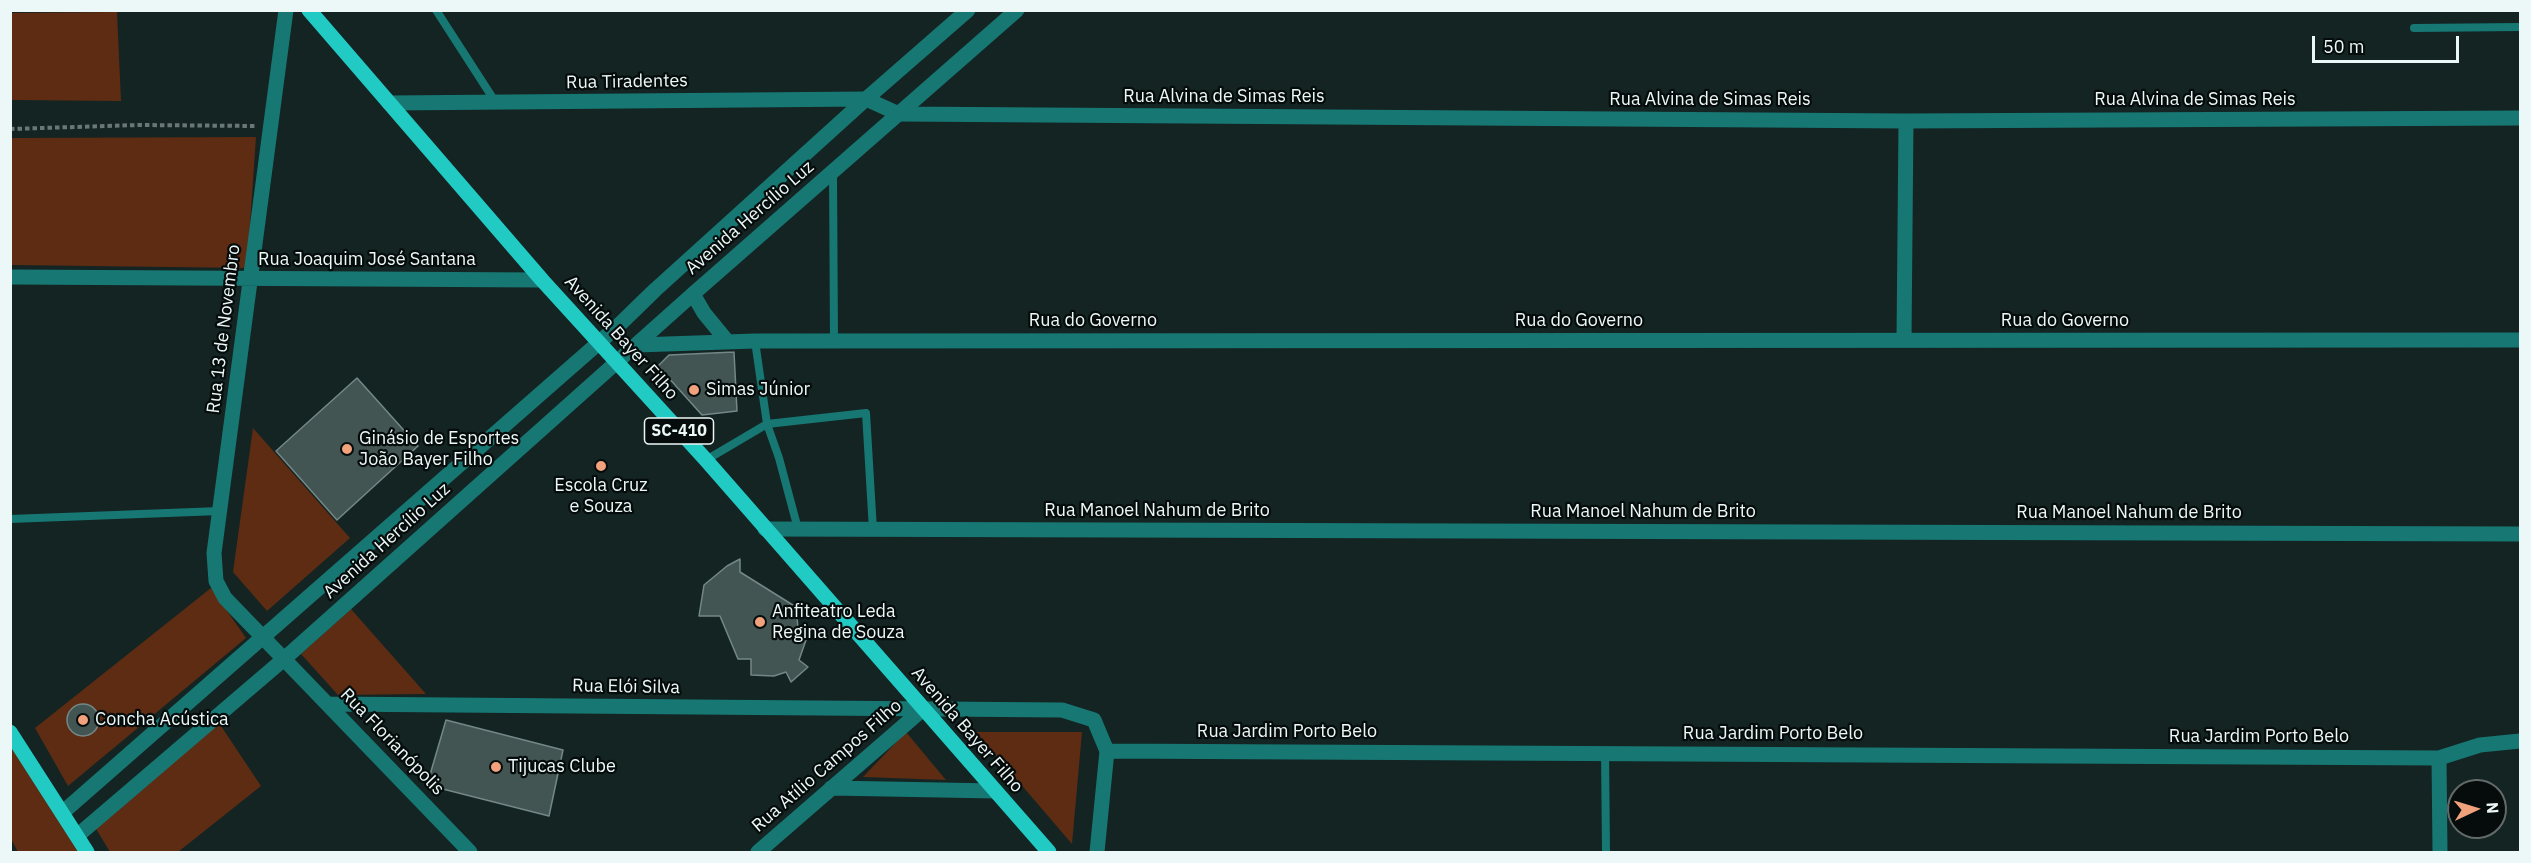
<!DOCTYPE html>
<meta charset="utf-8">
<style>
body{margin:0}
#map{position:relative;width:2531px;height:863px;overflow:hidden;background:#132423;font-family:"IBM Plex Sans",sans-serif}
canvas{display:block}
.frame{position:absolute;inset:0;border:12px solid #ecf8f7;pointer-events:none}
.north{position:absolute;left:2447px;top:779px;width:60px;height:60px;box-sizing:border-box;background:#050c0b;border:2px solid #616a69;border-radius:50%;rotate:86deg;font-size:16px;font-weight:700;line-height:24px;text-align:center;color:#ecf8f7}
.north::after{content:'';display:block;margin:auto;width:21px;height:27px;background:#f1a17c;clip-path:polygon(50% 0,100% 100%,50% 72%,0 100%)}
.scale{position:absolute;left:2312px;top:36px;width:147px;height:27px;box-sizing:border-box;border:3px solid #ecf8f7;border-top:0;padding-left:8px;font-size:18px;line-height:21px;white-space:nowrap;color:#ecf8f7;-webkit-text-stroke:4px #050c0b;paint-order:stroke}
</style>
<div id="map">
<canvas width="2531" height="863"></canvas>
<div class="frame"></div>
<div class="north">N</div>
<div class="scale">50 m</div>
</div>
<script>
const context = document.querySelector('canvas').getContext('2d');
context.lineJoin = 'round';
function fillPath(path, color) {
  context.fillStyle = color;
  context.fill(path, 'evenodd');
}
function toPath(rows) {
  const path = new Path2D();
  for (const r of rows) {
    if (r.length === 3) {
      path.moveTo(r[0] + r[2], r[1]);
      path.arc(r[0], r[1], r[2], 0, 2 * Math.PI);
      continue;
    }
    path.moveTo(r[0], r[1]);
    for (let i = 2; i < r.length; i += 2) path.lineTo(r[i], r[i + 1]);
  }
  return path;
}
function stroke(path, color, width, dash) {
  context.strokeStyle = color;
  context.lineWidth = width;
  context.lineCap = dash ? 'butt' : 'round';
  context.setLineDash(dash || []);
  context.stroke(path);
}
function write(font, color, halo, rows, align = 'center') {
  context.font = font + ' "IBM Plex Sans",sans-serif';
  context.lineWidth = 4.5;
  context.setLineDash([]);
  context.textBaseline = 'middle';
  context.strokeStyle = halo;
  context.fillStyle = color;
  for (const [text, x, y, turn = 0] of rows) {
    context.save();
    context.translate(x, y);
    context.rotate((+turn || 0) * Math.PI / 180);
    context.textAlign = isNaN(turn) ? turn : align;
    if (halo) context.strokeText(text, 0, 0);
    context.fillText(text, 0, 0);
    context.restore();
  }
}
fillPath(toPath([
 [117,12,121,101,11,100,11,13],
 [256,137,247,268,11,265,11,138],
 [253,428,350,538,267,611,233,572],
 [211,588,246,638,68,786,35,728],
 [351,609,426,694,338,695,301,654],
 [219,723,261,786,178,852,110,852,95,827],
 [906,732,946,780,863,777],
 [976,732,1082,732,1072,844],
 [10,741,82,852,18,852,11,839]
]), '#5d2c13');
const building = toPath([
 [734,352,737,411,702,415,658,366,669,355,734,352],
 [357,378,418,446,337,520,276,451,357,378],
 [740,559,740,572,796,607,798,628,805,629,806,640,799,660,808,667,791,682,786,672,774,676,751,675,751,659,738,659,720,616,699,616,704,585,727,566,740,559],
 [83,720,16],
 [446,720,563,750,549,816,427,785,446,720]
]);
fillPath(building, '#425553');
stroke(building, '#748887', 1.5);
stroke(toPath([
 [10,129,139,125,255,126]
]), '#697877', 4, [4.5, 3]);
stroke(toPath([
 [436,10,496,103],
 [2414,28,2520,27],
 [833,172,834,341],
 [706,460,767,424,755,341],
 [10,519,220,511],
 [798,529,779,458,767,424,866,413,873,530],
 [1605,752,1606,852]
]), '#177773', 8);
stroke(toPath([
 [286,10,214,553,216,581,225,598,470,852],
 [389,103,866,99,899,114,1906,121,2520,118],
 [10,277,542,280],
 [693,294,704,313,727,341],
 [1904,340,1906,121],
 [637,345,755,341,2520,340],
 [765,529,2520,534],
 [329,704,1062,710,1094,720,1107,751,1097,852],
 [1107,751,2439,758,2480,745,2520,741],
 [2439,758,2440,852],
 [831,788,995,791],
 [758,852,923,709]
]), '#177773', 15);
stroke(toPath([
 [62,813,619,325,655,290,866,99,968,10],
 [77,836,284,659,693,294,1017,10]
]), '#177773', 15);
stroke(toPath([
 [309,10,542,280,706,460,1049,852],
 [10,732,87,852]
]), '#22cac4', 15);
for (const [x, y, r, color] of [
 [694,390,6,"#f1a17c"],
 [347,449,6,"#f1a17c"],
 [601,466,6,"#f1a17c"],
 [760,622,6,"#f1a17c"],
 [83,720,6,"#f1a17c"],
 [496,767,6,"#f1a17c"]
]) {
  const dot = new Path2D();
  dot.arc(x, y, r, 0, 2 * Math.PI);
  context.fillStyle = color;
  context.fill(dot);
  stroke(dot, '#050c0b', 2);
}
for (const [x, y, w] of [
 [679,431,69]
]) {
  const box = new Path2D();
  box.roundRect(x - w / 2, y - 13, w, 26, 4.5);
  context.fillStyle = '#050c0b';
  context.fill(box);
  stroke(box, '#ecf8f7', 1.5);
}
write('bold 16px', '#ecf8f7', null, [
 ["SC-410",679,431]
]);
write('18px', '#ecf8f7', '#050c0b', [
 ["Rua Tiradentes",627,82,-1],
 ["Rua Alvina de Simas Reis",1224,97],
 ["Rua Alvina de Simas Reis",1710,100],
 ["Rua Alvina de Simas Reis",2195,100],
 ["Avenida Hercílio Luz",750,218,-41],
 ["Rua Joaquim José Santana",367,260],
 ["Rua do Governo",1093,321],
 ["Rua do Governo",1579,321],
 ["Rua do Governo",2065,321],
 ["Rua 13 de Novembro",224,329,-83],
 ["Avenida Bayer Filho",621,338,48],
 ["Rua Manoel Nahum de Brito",1157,511],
 ["Rua Manoel Nahum de Brito",1643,512],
 ["Rua Manoel Nahum de Brito",2129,513],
 ["Avenida Hercílio Luz",387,541,-42],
 ["Rua Elói Silva",626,687,1],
 ["Avenida Bayer Filho",967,730,49],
 ["Rua Jardim Porto Belo",1287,732],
 ["Rua Jardim Porto Belo",1773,734],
 ["Rua Jardim Porto Belo",2259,737],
 ["Rua Florianópolis",392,742,46],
 ["Rua Atílio Campos Filho",827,766,-41]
]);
write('18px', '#ecf8f7', '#050c0b', [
 ["Simas Júnior",706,390],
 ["Ginásio de Esportes",359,439],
 ["João Bayer Filho",359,460],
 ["Escola Cruz",601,486,"center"],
 ["e Souza",601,507,"center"],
 ["Anfiteatro Leda",772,612],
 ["Regina de Souza",772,633],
 ["Concha Acústica",95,720],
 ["Tijucas Clube",508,767]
], 'left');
</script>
